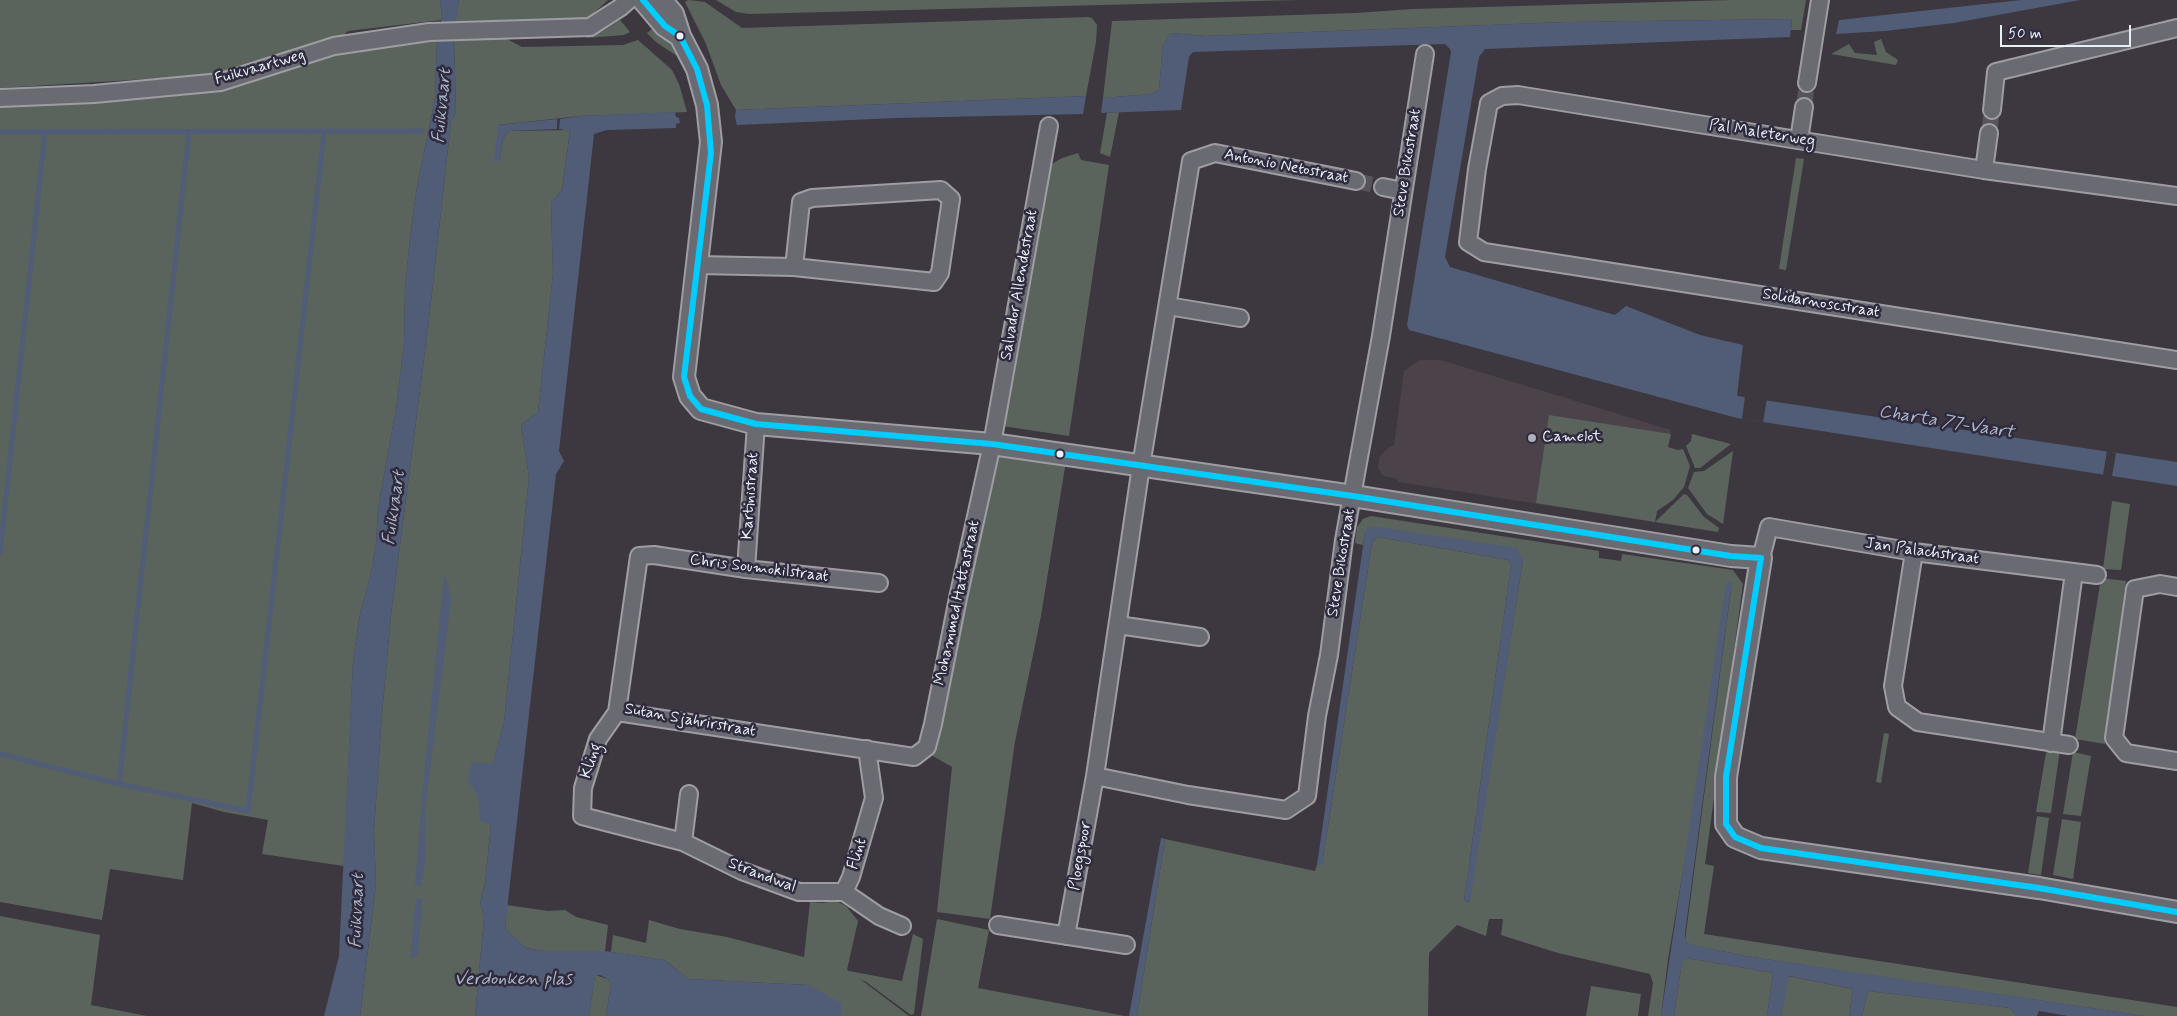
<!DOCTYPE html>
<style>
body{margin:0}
#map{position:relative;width:2177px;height:1016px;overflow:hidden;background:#3d3840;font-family:Mynerve,sans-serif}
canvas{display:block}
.scale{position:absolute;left:2000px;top:25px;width:131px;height:22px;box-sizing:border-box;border:2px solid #e8f1f8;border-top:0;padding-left:6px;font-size:15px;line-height:18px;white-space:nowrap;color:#e8f1f8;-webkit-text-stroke:4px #2f2a3d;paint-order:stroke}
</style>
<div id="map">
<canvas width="2177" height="1016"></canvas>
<div class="scale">50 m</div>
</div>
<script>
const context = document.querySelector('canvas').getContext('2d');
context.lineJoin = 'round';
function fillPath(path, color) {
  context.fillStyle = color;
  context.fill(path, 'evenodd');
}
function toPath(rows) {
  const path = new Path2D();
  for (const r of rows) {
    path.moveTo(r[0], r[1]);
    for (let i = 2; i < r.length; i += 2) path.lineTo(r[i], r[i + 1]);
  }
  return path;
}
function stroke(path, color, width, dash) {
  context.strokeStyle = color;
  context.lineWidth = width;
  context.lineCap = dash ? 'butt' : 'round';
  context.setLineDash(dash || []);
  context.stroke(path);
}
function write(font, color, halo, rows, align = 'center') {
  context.font = font + ' Mynerve,sans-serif';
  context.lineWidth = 5;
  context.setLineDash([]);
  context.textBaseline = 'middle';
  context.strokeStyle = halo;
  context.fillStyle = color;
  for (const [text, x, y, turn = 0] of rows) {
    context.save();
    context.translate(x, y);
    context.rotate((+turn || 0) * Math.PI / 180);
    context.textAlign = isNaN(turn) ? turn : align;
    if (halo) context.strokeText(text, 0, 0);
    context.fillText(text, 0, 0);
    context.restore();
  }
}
fillPath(toPath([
 [1420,360,1441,360,1671,430,1654,522,1398,482,1398,479,1383,476,1378,468,1379,458,1388,448,1394,445,1404,371]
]), '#4b424a');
fillPath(toPath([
 [0,0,440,0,442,17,441,20,348,31,338,40,213,75,0,88],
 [459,0,608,0,586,20,455,22],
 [688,0,705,2,742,28,1089,17,1092,18,1097,25,1096,42,1086,96,736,110,721,85,706,44,685,2],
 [716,0,1297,0,749,14,736,12],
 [1732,0,1806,0,1801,30,1791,30,1792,19,1566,22,1205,36,1171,33,1163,44,1159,90,1151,94,1103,98,1112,21,1356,13,1413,9],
 [620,20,630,32,624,35,586,38,586,34,603,31],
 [657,25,671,43,677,56,656,42,647,33],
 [454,37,503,37,522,47,623,45,638,40,672,70,679,84,687,112,580,116,498,125,500,160,503,139,509,131,570,130,562,190,551,203,553,274,538,412,521,425,529,477,504,722,493,764,491,824,485,883,480,902,484,918,475,1016,360,1016,376,883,374,830,382,714,391,615,428,328,451,122,456,112],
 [437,39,435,99,417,186,410,237,405,291,404,344,396,409,378,508,376,544,370,578,360,614,353,661,344,866,262,854,268,820,224,812,192,803,183,880,110,869,102,920,0,902,0,103,210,88,353,48],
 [1881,39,1886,52,1898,60,1896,65,1831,54,1849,44,1855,53,1877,55,1874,42],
 [1119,112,1110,157,1100,153,1107,113],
 [1078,153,1081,160,1109,165,1069,436,1002,426,1050,165,1062,158],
 [1796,158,1804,159,1786,270,1779,269],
 [1549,415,1671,434,1668,447,1678,450,1683,449,1690,466,1684,487,1673,500,1657,511,1655,522,1684,494,1687,495,1704,517,1719,528,1718,532,1536,503],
 [1692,434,1731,444,1700,468,1695,468,1686,446,1691,441],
 [997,451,1066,461,1041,616,1015,742,990,919,937,912,952,767,926,752,941,723],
 [1733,451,1723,524,1707,514,1688,488,1694,472,1704,471],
 [2112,501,2130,504,2121,570,2103,569],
 [1371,516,1599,551,1599,558,1621,561,1622,554,1733,570,1743,584,1705,864,1714,866,1704,934,2177,1007,2177,1016,2145,1016,1862,974,1746,956,1691,945,1685,941,1732,582,1668,959,1661,1016,1648,1016,1653,983,1650,974,1558,953,1501,935,1503,919,1489,919,1486,936,1457,925,1429,953,1428,1016,1137,1016,1165,839,1315,871,1317,865,1322,865,1372,543,1378,537,1508,560,1511,566,1464,900,1469,902,1523,560,1519,554,1365,532,1363,545,1355,543,1357,527,1363,519],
 [2101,578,2126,581,2105,744,2075,739],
 [1884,733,1889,734,1881,783,1876,782],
 [2052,749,2060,749,2051,813,2036,812,2046,753],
 [2073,752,2091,756,2081,816,2063,814],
 [2037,816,2049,818,2041,875,2028,873],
 [2062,819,2081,822,2073,879,2053,875],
 [836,901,846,906,858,921,847,970,849,971,902,981,913,934,923,939,914,1014,911,1015,866,982,860,979,909,1016,841,1016,841,1012,808,985,688,979,665,960,611,952,613,935,646,943,649,920,680,929,727,937,804,957,810,902,822,903],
 [507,905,548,911,565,910,576,917,608,925,605,951,544,951,526,948,505,929],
 [0,916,100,935,91,1005,147,1016,0,1016],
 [937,919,989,930,978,988,1125,1016,921,1016],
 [1687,958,1773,973,1767,1016,1674,1016,1682,961],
 [595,975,608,979,611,984,606,1016,589,1016],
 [1788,976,1853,989,1849,1016,1781,1016],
 [1591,986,1641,994,1638,1016,1586,1016],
 [1868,991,2010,1008,2017,1016,1862,1016]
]), '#5a645c');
fillPath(toPath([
 [440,0,459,0,454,37,456,112,451,122,428,328,391,615,382,714,374,830,376,883,360,1016,324,1016,339,956,353,661,360,614,370,578,376,544,378,508,396,409,404,344,405,291,410,237,417,186,435,99,437,39,442,17],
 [2021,0,2080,0,1954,23,1885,31,1836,34,1839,20],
 [1792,19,1790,37,1485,49,1479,57,1445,257,1450,267,1615,315,1626,306,1700,335,1743,345,1737,396,2177,462,2177,486,1737,418,1409,330,1407,325,1451,52,1450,49,1445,44,1193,52,1189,57,1181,110,1101,113,1103,98,1151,94,1159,90,1163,43,1171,33,1205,36,1566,22],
 [1086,96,1083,114,897,118,737,125,735,117,736,110],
 [675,112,676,117,679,118,680,123,676,124,676,128,607,130,594,134,559,451,564,461,556,474,505,928,526,948,544,951,605,951,665,960,688,979,808,985,841,1003,841,1016,606,1016,611,984,608,979,600,975,595,976,589,1016,475,1016,484,918,480,902,485,883,491,825,480,821,478,795,467,781,472,763,493,763,504,722,529,477,521,425,538,412,553,274,551,203,562,190,570,131,559,129,560,119,580,116],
 [557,119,557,129,509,131,503,139,500,160,494,162,498,125],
 [1368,527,1379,527,1517,548,1523,560,1470,902,1464,900,1511,566,1508,560,1378,537,1372,543,1322,865,1317,865,1365,532],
 [444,576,447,579,451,600,425,810,425,863,421,887,415,885,422,797],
 [1732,582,1685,933,1685,941,1692,945,1746,956,2145,1016,2068,1016,2039,1011,2037,1016,2017,1016,2010,1008,1868,991,1862,1016,1849,1016,1853,989,1789,976,1781,1016,1767,1016,1773,973,1687,958,1682,962,1674,1016,1661,1016,1726,583],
 [1161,838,1165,839,1137,1016,1129,1016],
 [416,898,422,900,418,956,410,958]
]), '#515c77');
fillPath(toPath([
 [1745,396,1767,399,1763,422,1742,419],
 [2107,451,2116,453,2112,476,2103,475]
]), '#3d3840');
stroke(toPath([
 [0,132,422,131],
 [189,132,119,784,248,811,324,132],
 [0,553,45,132],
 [0,754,119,784]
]), '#515c77', 5);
stroke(toPath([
 [1804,107,1807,83],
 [1989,133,1992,110],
 [1356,181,1383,187]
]), '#57545c', 16, [16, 8]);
const minor = toPath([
 [1807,83,1820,0],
 [0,98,94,94,221,82,334,46,429,32,590,27,621,7,629,0],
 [1992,110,1996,72,2177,28],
 [1799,140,1804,107],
 [1984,170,1989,133],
 [1383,187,1403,191],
 [941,190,951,199,940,273,934,282,794,267,801,202,812,198,941,190],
 [2177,196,1984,170,1518,95,1502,96,1489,103,1477,169,1468,242,1484,252,2177,360],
 [698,265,794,267],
 [1168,306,1240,318],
 [1914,552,1893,686,1897,707,1918,722,2069,745],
 [1761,558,1769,527,1914,552,2097,575],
 [746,569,756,424],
 [879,583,746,569,654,555,639,556,617,712,914,757,927,747,933,724,958,598,992,444,1049,126],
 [2177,587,2160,584,2135,589,2114,738,2126,753,2177,761],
 [1118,625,1200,637],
 [617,712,598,739,583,788,582,816,683,842,742,871,799,892,844,892],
 [2051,743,2074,572],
 [1095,776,1188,795,1286,810,1307,796,1317,716,1329,655,1344,540,1381,336,1425,54],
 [683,842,689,794],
 [844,892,851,877,874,798,867,749],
 [844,892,879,916,902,926],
 [998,925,1126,945],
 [1066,936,1095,776,1141,466,1191,161,1215,153,1356,181]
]);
const tertiary = toPath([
 [643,0,665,26,680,36],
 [661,0,673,14,680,36,697,69,707,105,711,142,684,377,690,396,701,409,756,424,992,444,1353,496,1731,556,1761,558,1726,777,1726,824,1735,837,1761,848,2039,888,2177,912]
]);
stroke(minor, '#9e9da2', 20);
stroke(tertiary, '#9e9da2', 24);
stroke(minor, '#6a6b72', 16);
stroke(tertiary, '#6a6b72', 20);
stroke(toPath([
 [643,0,665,26,680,36,697,69,707,105,711,153,684,377,690,396,701,409,756,424,992,444,1353,496,1731,556,1761,558],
 [1761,558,1726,777,1726,824,1735,837,1761,848,2039,888,2177,912]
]), '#0cf', 6);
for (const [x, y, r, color] of [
 [680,36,4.5,"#e8f1f8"],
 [1532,438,5,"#acb0b8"],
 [1060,454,4.5,"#e8f1f8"],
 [1696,550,4.5,"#e8f1f8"]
]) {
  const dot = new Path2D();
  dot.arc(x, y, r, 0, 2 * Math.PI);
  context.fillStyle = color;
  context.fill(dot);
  stroke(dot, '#2f2a3d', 2);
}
write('16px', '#e8f1f8', '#2f2a3d', [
 ["Fuikvaartweg",260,68,-16],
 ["Pal Maleterweg",1762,134,9],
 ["Steve Bikostraat",1408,163,-81],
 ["Antonio Netostraat",1286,167,11],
 ["Salvador Allendestraat",1020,285,-80],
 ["Solidarnoscstraat",1821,304,9],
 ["Kartinistraat",751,496,-86],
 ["Jan Palachstraat",1922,552,8],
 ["Steve Bikostraat",1342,563,-81],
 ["Chris Soumokilstraat",759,569,7],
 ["Mohammed Hattastraat",958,603,-78],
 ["Sutan Sjahrirstraat",690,721,10],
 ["Kling",592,761,-72],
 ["Flint",858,854,-73],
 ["Ploegspoor",1081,856,-80],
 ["Strandwal",762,876,21]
]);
write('16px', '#e8f1f8', '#2f2a3d', [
 ["Camelot",1542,438]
], 'left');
write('italic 18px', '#acb7c6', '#2f2a3d', [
 ["Fuikvaart",443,106,-85],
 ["Charta 77-Vaart",1946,423,9],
 ["Fuikvaart",395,508,-82],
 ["Fuikvaart",358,911,-88],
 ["Verdonken plas",513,980]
]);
</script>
